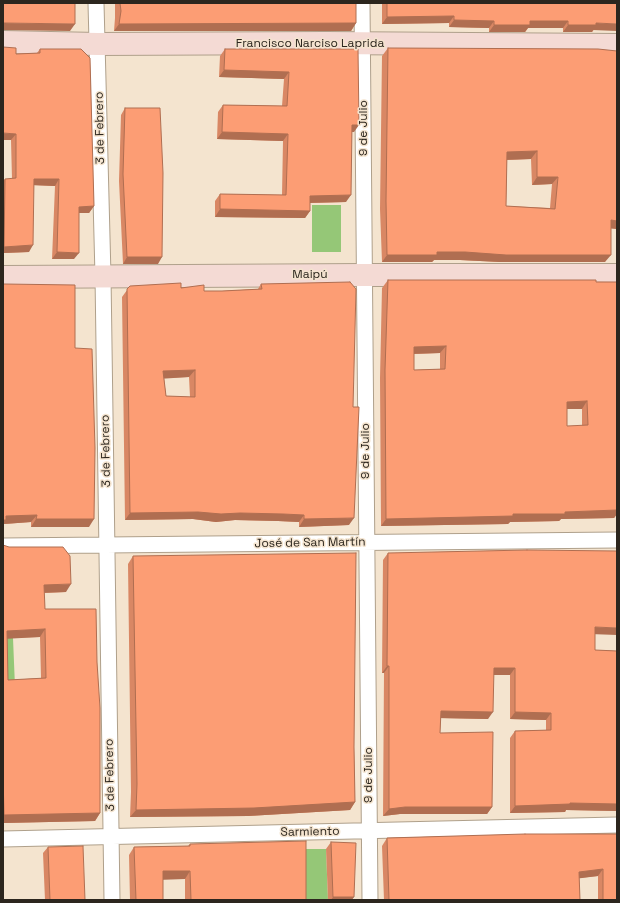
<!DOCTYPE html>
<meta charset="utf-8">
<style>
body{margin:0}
#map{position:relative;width:620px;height:903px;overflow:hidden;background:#f4e4cf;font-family:"Space Grotesk",sans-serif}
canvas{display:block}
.frame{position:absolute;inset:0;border:4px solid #2c261e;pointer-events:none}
</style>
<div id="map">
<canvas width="620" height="903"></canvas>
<div class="frame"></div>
</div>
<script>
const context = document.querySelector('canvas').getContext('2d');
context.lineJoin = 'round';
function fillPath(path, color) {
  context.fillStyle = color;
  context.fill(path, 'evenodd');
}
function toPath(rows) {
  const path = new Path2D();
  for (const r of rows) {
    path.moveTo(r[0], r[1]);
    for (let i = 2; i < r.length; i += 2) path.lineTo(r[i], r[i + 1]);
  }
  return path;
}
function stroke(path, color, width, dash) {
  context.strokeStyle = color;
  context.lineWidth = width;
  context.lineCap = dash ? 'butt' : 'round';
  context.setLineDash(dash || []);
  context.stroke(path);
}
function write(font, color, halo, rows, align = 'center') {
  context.font = font + ' "Space Grotesk",sans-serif';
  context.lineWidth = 3;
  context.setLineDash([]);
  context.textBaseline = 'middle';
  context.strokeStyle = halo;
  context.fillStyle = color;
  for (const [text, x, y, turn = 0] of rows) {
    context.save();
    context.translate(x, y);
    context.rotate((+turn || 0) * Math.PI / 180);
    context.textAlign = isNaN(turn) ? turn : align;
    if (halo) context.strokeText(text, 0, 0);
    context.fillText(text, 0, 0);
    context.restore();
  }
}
fillPath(toPath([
 [312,205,341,205,341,252,312,252],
 [3,638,13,638,15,687,3,688],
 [301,849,326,849,328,900,300,900]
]), '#95c777');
const street = toPath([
 [96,3,103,276,112,900],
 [362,3,370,900],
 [3,546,617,540],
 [3,839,617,825]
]);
const secondary = toPath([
 [3,42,98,44,326,43,617,45],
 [3,277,365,275,617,275]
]);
stroke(street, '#afa08b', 17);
stroke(secondary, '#afa08b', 24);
stroke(street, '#fff', 15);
stroke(secondary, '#f4dad4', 22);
fillPath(toPath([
 [115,3,356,3,356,23,351,31,114,31,115,18],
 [382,3,617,3,592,32,563,32,563,28,528,28,525,32,489,32,489,28,449,27,449,23,382,24],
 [388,48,617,51,617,229,611,228,605,262,500,262,460,260,434,260,432,262,382,262,380,209,382,56],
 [531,159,532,185,552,184,550,208,506,206,507,160],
 [40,49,94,206,89,213,79,213,74,259,52,259,55,186,34,185,29,252,3,253,3,181,5,179,12,179,11,140,16,54,37,53],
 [225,49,358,49,354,132,352,132,346,202,310,203,310,211,305,218,215,217,215,201,220,194,282,195,283,141,217,139,218,112,223,105,282,106,284,79,219,77,220,56],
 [125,108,158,264,123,264,119,181,121,115],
 [388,280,617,282,617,514,614,518,561,519,559,521,510,522,508,524,381,526,380,378,382,288],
 [440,353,440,369,414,370,414,354],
 [567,409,582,409,582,426,567,426],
 [261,284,349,525,299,527,299,522,278,521,235,520,216,522,193,519,125,520,122,297,130,286,181,288,204,291,222,291,258,289],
 [189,377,190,397,166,396,164,378],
 [75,348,89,527,31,527,31,522,4,524],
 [3,545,66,592,44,593,45,609,97,662,100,813,95,821,3,823],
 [40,637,41,678,8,680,7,638],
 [388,553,595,634,595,650,617,651,617,811,566,810,565,812,510,813,510,738,515,731,546,730,546,720,510,719,510,675,493,675,488,719,441,718,440,733,492,807,487,814,400,814,383,816,384,673,382,673,383,560],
 [133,556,354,747,355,802,350,810,248,816,130,817,131,792,128,564],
 [617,834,617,900,598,900,598,876,579,878,580,900,384,900,382,846,387,838],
 [331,842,352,900,328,900,326,849],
 [190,844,306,900,185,900,185,879,163,879,163,900,130,900,129,855,134,847,188,846],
 [48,847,85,900,45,900,43,853]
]), '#d98764');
fillPath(toPath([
 [454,16,449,23,382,24,387,17],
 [454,20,494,21,489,28,449,27],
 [530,21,568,21,563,28,528,28,525,32,489,32,494,25],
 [3,23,75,24,70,31,3,30],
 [356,23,351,31,114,31,119,24],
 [596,23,617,24,617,31,593,30,592,32,563,32,568,25],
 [224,70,289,72,284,79,219,77],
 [352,125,359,125,354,132,347,132],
 [222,132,288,134,283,141,217,139],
 [3,133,16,134,11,140,3,140],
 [537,151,531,159,502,160,507,152],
 [537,177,558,177,552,184,532,185],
 [34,179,59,179,55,186,29,185],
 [351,195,346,202,305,203,310,196],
 [94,206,89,213,75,213,79,207],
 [220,209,310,211,305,218,215,217],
 [611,220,617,221,617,229,605,228],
 [33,245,29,252,3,253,3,248,4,247],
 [57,252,79,253,74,259,52,259],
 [437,252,465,252,611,255,605,262,500,262,460,260,434,260,432,262,382,262,387,255],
 [127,257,162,257,158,264,123,264],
 [446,346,440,353,409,354,414,347],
 [195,370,189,377,158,379,163,371],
 [587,401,582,409,562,409,567,402],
 [617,510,617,514,614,518,561,519,559,521,510,522,508,524,381,526,386,519],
 [198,512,283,514,304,515,299,522,278,521,235,520,216,522,193,519,125,520,130,513],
 [37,515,31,522,4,524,3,525,3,520,6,516],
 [354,518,349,525,299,527,304,519],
 [36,519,94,519,89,527,31,527],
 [71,584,66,592,38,593,44,585],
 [595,627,617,628,617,635,590,634],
 [45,629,40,637,3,639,7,631],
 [387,666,389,666,384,673,382,673],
 [494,668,515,668,510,675,488,675],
 [441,711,493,712,488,719,436,718],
 [515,712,551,713,546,720,510,719],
 [355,802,350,810,248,816,130,817,136,810],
 [570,803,617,804,617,811,566,810,565,812,510,813,515,806],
 [405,807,492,807,487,814,400,814,383,816,389,809],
 [100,813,95,821,3,823,3,817,4,815],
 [603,869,598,876,574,879,579,872],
 [163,871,190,871,185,879,157,880],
 [333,897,354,897,352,900,331,900]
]), '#b06e51');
const building = toPath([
 [3,3,75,3,75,24,3,23,3,3],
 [120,3,356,3,356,23,119,24,121,11,120,3],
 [387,3,617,3,617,24,596,23,596,25,568,25,568,21,530,21,530,25,494,25,494,21,454,20,454,16,387,17,387,3],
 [3,47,16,48,16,54,40,53,40,49,81,49,90,58,94,206,79,207,79,253,57,252,59,179,34,179,33,245,4,247,5,179,16,178,16,134,3,133,3,47],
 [388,48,598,49,617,51,617,221,611,220,611,255,506,255,465,252,437,252,437,255,387,255,386,201,388,48],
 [537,151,537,177,558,177,555,209,506,206,507,152,537,151],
 [225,49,358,49,359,125,352,125,351,195,310,196,310,211,220,209,220,194,286,195,288,134,222,132,223,105,287,106,289,72,224,70,225,49],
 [125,108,160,108,163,173,162,257,127,257,123,174,125,108],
 [388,280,596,280,596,282,617,282,617,510,565,512,565,514,513,514,513,516,386,519,385,370,388,280],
 [446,346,445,369,414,370,414,347,446,346],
 [587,401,588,425,567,426,567,402,587,401],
 [350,282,356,289,353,407,359,407,354,518,304,519,304,515,283,514,240,513,221,514,198,512,130,513,127,289,130,286,181,283,181,288,204,285,204,291,222,291,262,289,261,284,350,282],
 [195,370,195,397,166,396,163,371,195,370],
 [3,284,75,285,75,348,92,349,95,448,94,519,36,519,37,515,6,516,6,520,3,520,3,284],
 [3,545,9,547,63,547,70,556,71,584,44,585,45,609,96,609,97,662,100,708,100,813,4,815,3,775,3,545],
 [45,629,46,678,8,680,7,631,45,629],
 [527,550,617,551,617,628,595,627,595,650,617,651,617,804,570,803,570,804,515,806,515,731,551,730,551,713,515,712,515,668,494,668,493,712,441,711,440,733,493,732,492,807,405,807,389,809,389,666,387,666,388,553,527,550],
 [356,553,354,747,355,802,254,808,136,810,137,784,133,556,356,553],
 [525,834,617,834,617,900,603,900,603,869,579,872,580,900,389,900,387,838,525,834],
 [306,841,306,900,191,900,190,871,163,871,163,900,136,900,134,847,190,846,190,844,306,841],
 [331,842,356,843,354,897,333,897,331,842],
 [83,846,85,900,50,900,48,847,83,846]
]);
fillPath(building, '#fc9d74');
stroke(building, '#b06e51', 1);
write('12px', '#2c261e', '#f4e4cf', [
 ["Francisco Narciso Laprida",310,44],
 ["3 de Febrero",100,128,-91],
 ["9 de Julio",364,128,-90],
 ["Maipú",310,275],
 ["3 de Febrero",106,451,-91],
 ["9 de Julio",366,451,-90],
 ["José de San Martín",310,543,-1],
 ["3 de Febrero",110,775,-91],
 ["9 de Julio",369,775,-90],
 ["Sarmiento",310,832,-1]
]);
</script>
